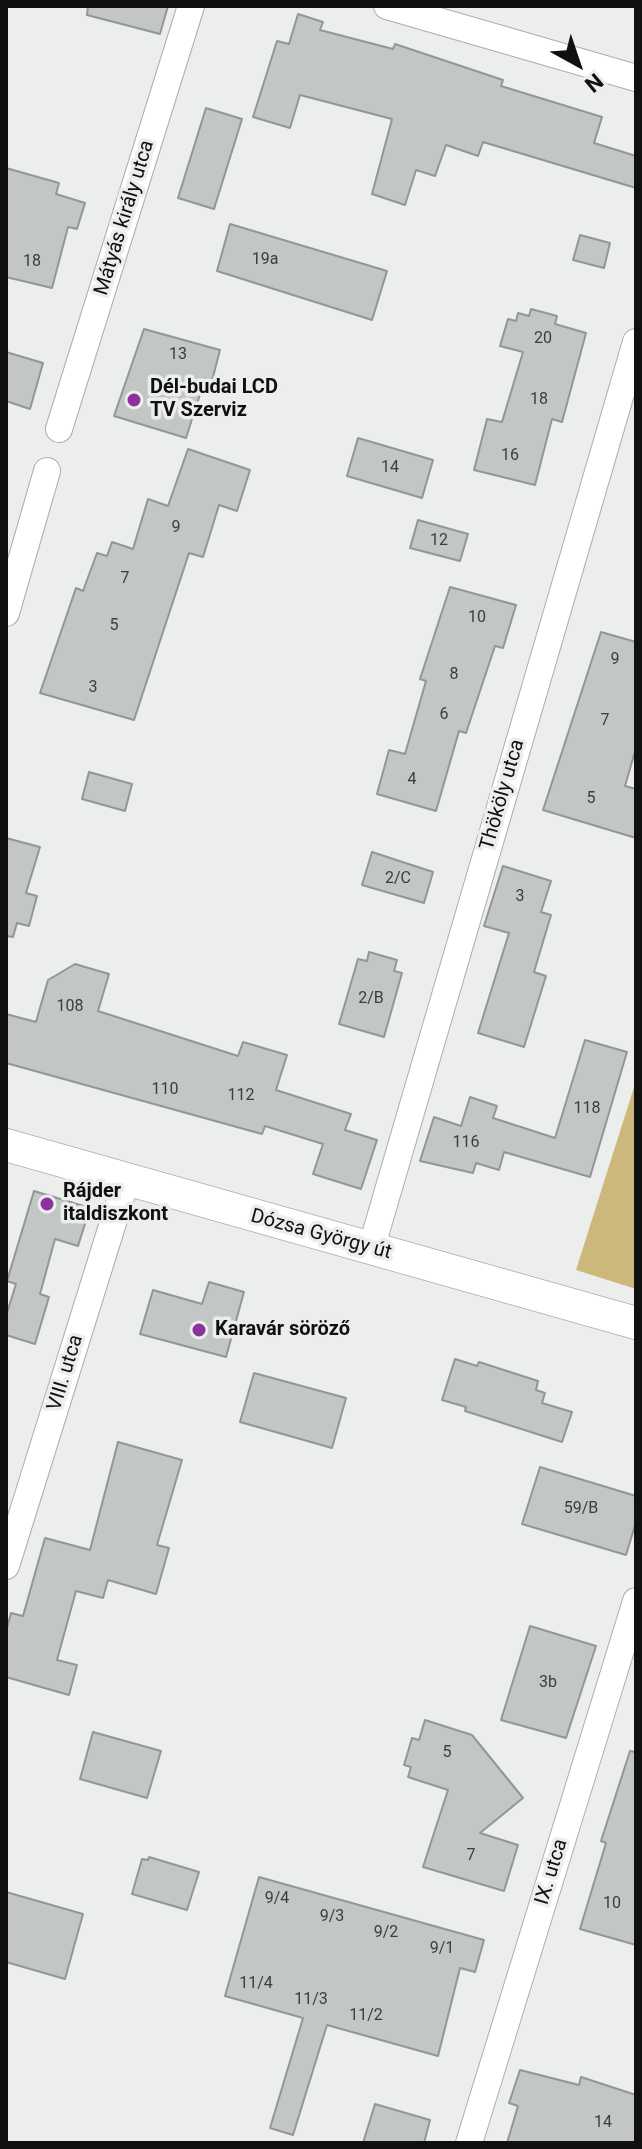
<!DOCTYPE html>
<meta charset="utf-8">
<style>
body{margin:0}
#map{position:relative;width:642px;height:2149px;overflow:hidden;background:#ebeeec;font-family:Roboto,sans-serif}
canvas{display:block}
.frame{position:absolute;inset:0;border:8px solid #0f100f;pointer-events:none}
.north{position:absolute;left:538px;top:24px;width:80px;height:80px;-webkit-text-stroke:6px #ebeeec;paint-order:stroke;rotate:140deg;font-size:22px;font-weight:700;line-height:32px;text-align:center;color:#0f100f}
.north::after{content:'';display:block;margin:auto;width:28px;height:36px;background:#0f100f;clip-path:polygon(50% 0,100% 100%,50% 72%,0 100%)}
</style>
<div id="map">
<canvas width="642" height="2149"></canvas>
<div class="frame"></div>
<div class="north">N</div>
</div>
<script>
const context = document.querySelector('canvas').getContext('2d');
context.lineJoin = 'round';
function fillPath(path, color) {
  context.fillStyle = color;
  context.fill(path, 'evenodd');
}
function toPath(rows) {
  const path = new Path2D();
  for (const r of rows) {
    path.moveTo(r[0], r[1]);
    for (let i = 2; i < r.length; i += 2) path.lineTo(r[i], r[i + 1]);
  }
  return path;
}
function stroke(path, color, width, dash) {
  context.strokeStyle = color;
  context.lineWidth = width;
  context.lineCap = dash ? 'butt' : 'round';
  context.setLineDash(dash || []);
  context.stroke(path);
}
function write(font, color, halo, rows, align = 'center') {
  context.font = font + ' Roboto,sans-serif';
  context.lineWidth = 7;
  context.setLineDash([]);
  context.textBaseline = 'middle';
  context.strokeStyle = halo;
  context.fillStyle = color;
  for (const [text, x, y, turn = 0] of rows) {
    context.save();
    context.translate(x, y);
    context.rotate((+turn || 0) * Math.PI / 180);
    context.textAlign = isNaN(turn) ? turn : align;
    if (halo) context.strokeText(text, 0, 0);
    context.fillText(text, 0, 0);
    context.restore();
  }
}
fillPath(toPath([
 [636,1081,636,1289,576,1270]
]), '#cdb87b');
const building = toPath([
 [88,6,168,6,160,34,87,15,88,6],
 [298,14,323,22,320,30,393,49,395,44,503,80,501,86,602,117,594,143,636,156,636,188,483,142,478,156,446,145,435,176,416,170,405,205,372,194,392,119,300,95,290,128,253,117,277,41,289,44,298,14],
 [206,108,242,119,214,209,178,198,206,108],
 [6,168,59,183,56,194,85,203,77,229,68,227,52,288,6,277,6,168],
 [230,224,387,271,372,320,217,271,230,224],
 [580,235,610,243,604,268,573,260,580,235],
 [531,309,557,316,555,324,586,333,562,422,552,419,535,485,474,470,487,419,502,422,523,352,500,346,508,319,516,321,518,313,529,316,531,309],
 [144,329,220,350,212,381,205,379,186,438,114,416,144,329],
 [6,352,43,363,30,409,6,401,6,352],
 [358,438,433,460,422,498,347,476,358,438],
 [188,449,250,470,237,511,219,505,203,557,189,553,134,720,40,693,76,588,83,591,97,553,107,556,112,542,133,549,148,499,168,506,188,449],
 [418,520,468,534,460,561,410,548,418,520],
 [450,587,516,605,503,648,495,646,466,733,459,731,436,811,377,794,389,750,405,754,426,681,420,679,450,587],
 [601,632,636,642,636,748,625,786,636,789,636,838,543,810,601,632],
 [89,772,132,784,125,811,82,799,89,772],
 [6,838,40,847,26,893,37,896,29,926,17,923,13,937,6,936,6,838],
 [372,852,433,872,424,903,362,885,372,852],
 [503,866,551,881,541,912,551,915,534,972,546,976,524,1047,478,1033,509,933,484,926,503,866],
 [369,952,397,960,394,971,402,973,384,1037,339,1024,358,959,367,961,369,952],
 [75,964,109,974,98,1011,238,1056,243,1042,287,1055,276,1090,351,1114,345,1130,377,1140,361,1189,313,1174,323,1144,265,1126,262,1134,6,1063,6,1014,36,1022,48,980,75,964],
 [585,1040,627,1052,590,1177,504,1152,499,1170,476,1163,473,1173,420,1161,434,1117,461,1126,470,1097,497,1106,493,1118,555,1138,585,1040],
 [34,1191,90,1208,78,1246,55,1239,40,1294,49,1297,35,1344,6,1335,6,1316,16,1284,7,1281,34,1191],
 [209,1282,244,1292,226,1357,140,1334,153,1290,202,1304,209,1282],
 [455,1359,477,1366,479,1362,538,1381,536,1390,545,1393,542,1403,572,1412,562,1442,465,1411,466,1407,442,1400,455,1359],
 [254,1373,346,1398,332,1448,240,1422,254,1373],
 [118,1442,182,1460,157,1545,169,1548,156,1594,108,1580,103,1598,76,1591,57,1660,77,1665,69,1695,6,1677,6,1632,11,1613,23,1616,45,1538,90,1550,118,1442],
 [540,1467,636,1496,636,1522,626,1555,522,1524,540,1467],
 [530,1626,596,1646,566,1738,501,1720,530,1626],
 [425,1720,472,1735,523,1798,480,1833,518,1845,504,1891,423,1867,448,1790,408,1777,411,1767,404,1765,412,1738,419,1740,425,1720],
 [93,1732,161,1751,147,1798,80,1779,93,1732],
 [630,1751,636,1752,636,1945,580,1929,606,1843,601,1841,630,1751],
 [149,1857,199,1872,187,1910,132,1894,142,1859,148,1860,149,1857],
 [259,1877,484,1940,475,1972,460,1968,438,2056,327,2025,293,2135,270,2128,303,2018,225,1996,259,1877],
 [6,1892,83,1914,65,1979,6,1962,6,1892],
 [520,2070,579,2085,581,2077,636,2095,636,2143,507,2143,518,2106,509,2103,520,2070],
 [375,2104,430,2120,424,2143,363,2143,375,2104]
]);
fillPath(building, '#c2c6c5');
stroke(building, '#939696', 2);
const minor = toPath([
 [387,6,636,78],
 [59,429,191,6],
 [6,613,47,471],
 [371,1249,636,342],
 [6,1566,126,1181],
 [469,2143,636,1601]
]);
const tertiary = toPath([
 [6,1145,636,1323]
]);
stroke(minor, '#acaeac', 28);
stroke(tertiary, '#acaeac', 34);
stroke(minor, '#fff', 26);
stroke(tertiary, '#fff', 32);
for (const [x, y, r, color] of [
 [134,400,8,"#8c329d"],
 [47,1204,8,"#8c329d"],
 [199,1330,8,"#8c329d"]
]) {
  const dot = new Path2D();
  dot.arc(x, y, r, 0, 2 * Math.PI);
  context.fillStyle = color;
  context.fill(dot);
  stroke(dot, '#ebeeec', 3);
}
write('16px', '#3c3e3c', null, [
 ["19a",265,260],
 ["18",32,262],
 ["20",543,339],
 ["13",178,355],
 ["18",539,400],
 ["16",510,456],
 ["14",390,468],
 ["9",176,528],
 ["12",439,541],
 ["7",125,579],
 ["10",477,618],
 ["5",114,626],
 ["9",615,660],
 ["8",454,675],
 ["3",93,688],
 ["6",444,715],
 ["7",605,721],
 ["4",412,780],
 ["5",591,799],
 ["2/C",398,879],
 ["3",520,897],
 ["2/B",371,999],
 ["108",70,1007],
 ["110",165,1090],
 ["112",241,1096],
 ["118",587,1109],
 ["116",466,1143],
 ["59/B",581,1509],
 ["3b",548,1683],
 ["5",447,1753],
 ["7",471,1856],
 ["9/4",277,1899],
 ["10",612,1904],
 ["9/3",332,1917],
 ["9/2",386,1933],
 ["9/1",442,1949],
 ["11/4",256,1984],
 ["11/3",311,2000],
 ["11/2",366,2016],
 ["14",603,2123]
]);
write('20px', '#0f100f', '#ebeeec', [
 ["Mátyás király utca",125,218,-73],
 ["Thököly utca",503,795,-74],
 ["Dózsa György út",321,1235,15],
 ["VIII. utca",66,1373,-73],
 ["IX. utca",552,1872,-73]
]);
write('bold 20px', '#0f100f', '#ebeeec', [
 ["Dél-budai LCD",150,388],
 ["TV Szerviz",150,411],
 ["Rájder",63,1192],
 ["italdiszkont",63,1215],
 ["Karavár söröző",215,1330]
], 'left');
</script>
